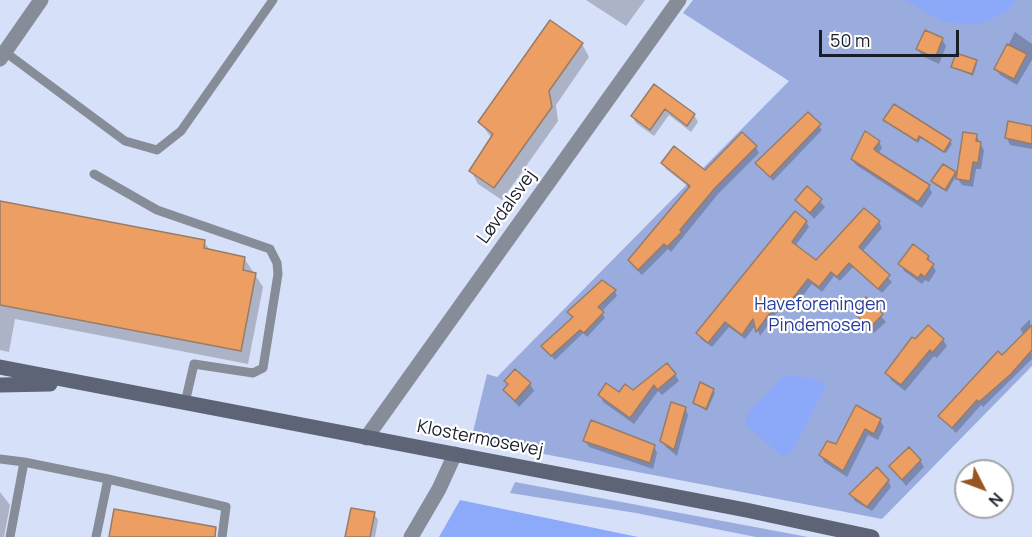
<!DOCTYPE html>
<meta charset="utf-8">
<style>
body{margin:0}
#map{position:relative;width:1032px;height:537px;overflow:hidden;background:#d7e0f9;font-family:Manrope,sans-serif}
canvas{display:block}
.north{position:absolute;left:954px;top:459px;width:60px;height:60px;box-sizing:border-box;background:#fff;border:2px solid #a3a5a9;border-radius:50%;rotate:132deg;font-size:16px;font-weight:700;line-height:24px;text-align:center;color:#1a1e29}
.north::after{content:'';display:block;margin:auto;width:21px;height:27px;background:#975620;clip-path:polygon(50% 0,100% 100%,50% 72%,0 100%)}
.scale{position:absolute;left:819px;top:30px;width:140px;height:27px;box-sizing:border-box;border:3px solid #1a1e29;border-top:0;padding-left:8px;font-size:18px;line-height:21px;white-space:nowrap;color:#1a1e29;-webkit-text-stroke:4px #fff;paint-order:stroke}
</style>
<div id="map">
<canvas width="1032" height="537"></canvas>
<div class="north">N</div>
<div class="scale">50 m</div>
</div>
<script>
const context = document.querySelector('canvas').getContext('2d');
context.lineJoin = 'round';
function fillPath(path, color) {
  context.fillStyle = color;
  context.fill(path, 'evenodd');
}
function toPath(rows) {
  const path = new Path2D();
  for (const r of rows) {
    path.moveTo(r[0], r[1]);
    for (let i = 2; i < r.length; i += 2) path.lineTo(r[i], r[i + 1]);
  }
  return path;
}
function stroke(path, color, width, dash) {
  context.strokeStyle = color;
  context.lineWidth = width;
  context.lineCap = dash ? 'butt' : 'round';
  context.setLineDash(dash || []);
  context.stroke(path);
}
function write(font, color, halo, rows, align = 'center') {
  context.font = font + ' Manrope,sans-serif';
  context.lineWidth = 4.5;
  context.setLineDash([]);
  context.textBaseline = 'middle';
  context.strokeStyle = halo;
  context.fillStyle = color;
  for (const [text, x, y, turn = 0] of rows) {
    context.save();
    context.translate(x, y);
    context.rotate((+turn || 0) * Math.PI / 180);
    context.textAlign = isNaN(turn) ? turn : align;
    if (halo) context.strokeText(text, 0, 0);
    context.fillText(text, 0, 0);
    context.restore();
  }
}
fillPath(toPath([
 [693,0,1032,0,1032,366,882,519,471,440,487,374,497,377,789,81,683,13],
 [515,482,808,537,756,537,636,513,510,493]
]), '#9aacde');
fillPath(toPath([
 [460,500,638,537,439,537]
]), '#8da9f9');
fillPath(toPath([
 [905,0,1016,0,1009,10,981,24,943,22],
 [784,375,811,378,826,385,792,452,783,457,745,424,749,412]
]), '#8ca8f8');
fillPath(toPath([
 [586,0,645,0,626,26],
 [1015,32,1032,44,1032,60,1017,85,1000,75,996,69],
 [942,39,946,46,939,64,922,56,918,49],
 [582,44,589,57,556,105,558,121,502,200,478,184,471,171,492,139,480,122],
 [976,62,977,64,973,76,953,67],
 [654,86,694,115,698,122,691,132,669,115,654,136,636,123,632,116],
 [808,114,822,130,773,181,757,163],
 [885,120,950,141,952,144,946,153,921,138,918,143],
 [1032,128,1032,149,1010,145,1007,138],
 [976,135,984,150,981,169,976,169,973,187,962,185,956,176,947,192,934,184,933,181,955,173,958,178],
 [879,142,882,148,878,154,929,186,932,193,922,208,856,165,852,159],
 [756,147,759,153,718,194,671,252,668,249,642,275,633,266,630,260,690,188,666,169,663,163,706,172],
 [808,188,825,207,814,219,797,200],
 [0,203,204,242,210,250,244,258,263,287,248,364,15,319,9,352,0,350],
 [806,222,809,227,795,246,816,262,879,222,882,228,862,252,892,282,882,293,853,267,840,281,834,276,822,292,812,284,790,312,782,306,760,336,756,325,745,339,729,327,712,347,701,339,698,333],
 [928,257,936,271,929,282,925,280,922,284,904,271,900,264],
 [615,291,617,296,601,312,605,318,587,337,583,333,555,360,546,350,573,318,569,313],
 [866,299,886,322,874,333,854,311],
 [1030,319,1032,359,983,407,981,405,956,433,940,416,1024,335,1020,329],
 [943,340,947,346,937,358,934,356,905,391,891,380,887,373,915,342],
 [675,374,679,381,662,395,658,391,634,424,603,402,600,395,633,392],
 [506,381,530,384,534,391,519,407,505,391,509,386],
 [701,384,715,393,707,411,693,402],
 [856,407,880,420,884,427,878,440,868,435,847,477,824,462,821,455,836,446],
 [685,408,688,415,677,456,666,447,662,440],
 [585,441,654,446,657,453,653,469,589,447],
 [920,460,924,467,906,486,891,467],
 [888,481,891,487,872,511,855,501,851,494],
 [0,492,10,505,4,537,0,537],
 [374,514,378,520,375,537,347,537]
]), '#0003');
const building = toPath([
 [550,20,583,43,549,91,552,107,494,188,469,171,493,134,478,122,550,20],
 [925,30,943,38,935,58,916,49,925,30],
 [1007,44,1027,54,1014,79,994,69,1007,44],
 [956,53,977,60,972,74,951,67,956,53],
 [654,84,695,114,687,126,665,109,650,130,631,116,654,84],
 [894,104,951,140,944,152,919,136,917,141,883,120,894,104],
 [808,112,821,124,770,177,755,163,808,112],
 [1008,121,1032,126,1032,144,1005,138,1008,121],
 [865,131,880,141,874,149,876,151,930,185,918,202,851,159,865,131],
 [742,132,757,146,715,188,680,230,682,232,667,247,664,244,638,270,628,260,690,186,661,163,674,146,705,170,742,132],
 [963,132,977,134,976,141,981,142,978,163,973,162,970,181,956,179,963,132],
 [943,164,956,172,945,190,931,181,943,164],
 [807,186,822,199,810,213,795,200,807,186],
 [0,201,205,240,204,248,245,257,243,270,256,273,241,351,0,305,0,201],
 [864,208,880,221,859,247,890,275,878,289,849,263,837,277,831,272,819,287,808,279,786,307,779,301,756,332,753,319,742,335,725,322,708,343,696,333,795,211,807,221,792,242,816,260,864,208],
 [913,244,929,256,927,259,934,264,925,277,921,274,918,278,898,264,913,244],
 [602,280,616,290,598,307,604,312,584,333,580,330,551,356,541,346,573,317,567,312,602,280],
 [866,297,883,314,870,328,852,311,866,297],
 [928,325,944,339,932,353,930,350,901,385,885,373,912,337,915,339,928,325],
 [1032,325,1032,350,1011,374,979,402,977,400,952,428,938,416,998,351,1002,355,1032,325],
 [667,363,676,374,657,390,654,385,630,418,598,395,606,383,619,392,625,384,633,390,667,363],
 [515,369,531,383,515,401,503,390,508,384,504,381,515,369],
 [700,382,714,389,706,409,693,403,700,382],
 [671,402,686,407,674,450,660,441,671,402],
 [856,405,881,419,874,434,865,429,843,471,819,455,827,441,836,444,856,405],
 [591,420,655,445,650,463,583,441,591,420],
 [909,447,921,460,902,480,889,466,909,447],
 [877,467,889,480,867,507,849,494,877,467],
 [351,508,375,512,370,537,345,537,351,508],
 [114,509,216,527,215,537,109,537,114,509]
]);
fillPath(building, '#ed9f63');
stroke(building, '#987c68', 1.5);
stroke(toPath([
 [5,52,125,141,157,150,181,131,273,0],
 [94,174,157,210,270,249,277,263,278,274,263,368,253,373,194,364,185,403],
 [0,459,24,462],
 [108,479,226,507,222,537],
 [10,537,24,462,108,479,96,537]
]), '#878c99', 9);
stroke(toPath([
 [366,438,679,0],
 [411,537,439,489,455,454]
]), '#878c99', 15);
stroke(toPath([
 [0,59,41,0]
]), '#878c99', 15);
stroke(toPath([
 [0,367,746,510,872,537],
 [0,385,50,384]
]), '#5d6476', 15);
write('18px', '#1a1e29', '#fff', [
 ["Løvdalsvej",507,207,-54],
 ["Klostermosevej",480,439,11]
]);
write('18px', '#293d98', '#fff', [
 ["Haveforeningen",820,305],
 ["Pindemosen",820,326]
]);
</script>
